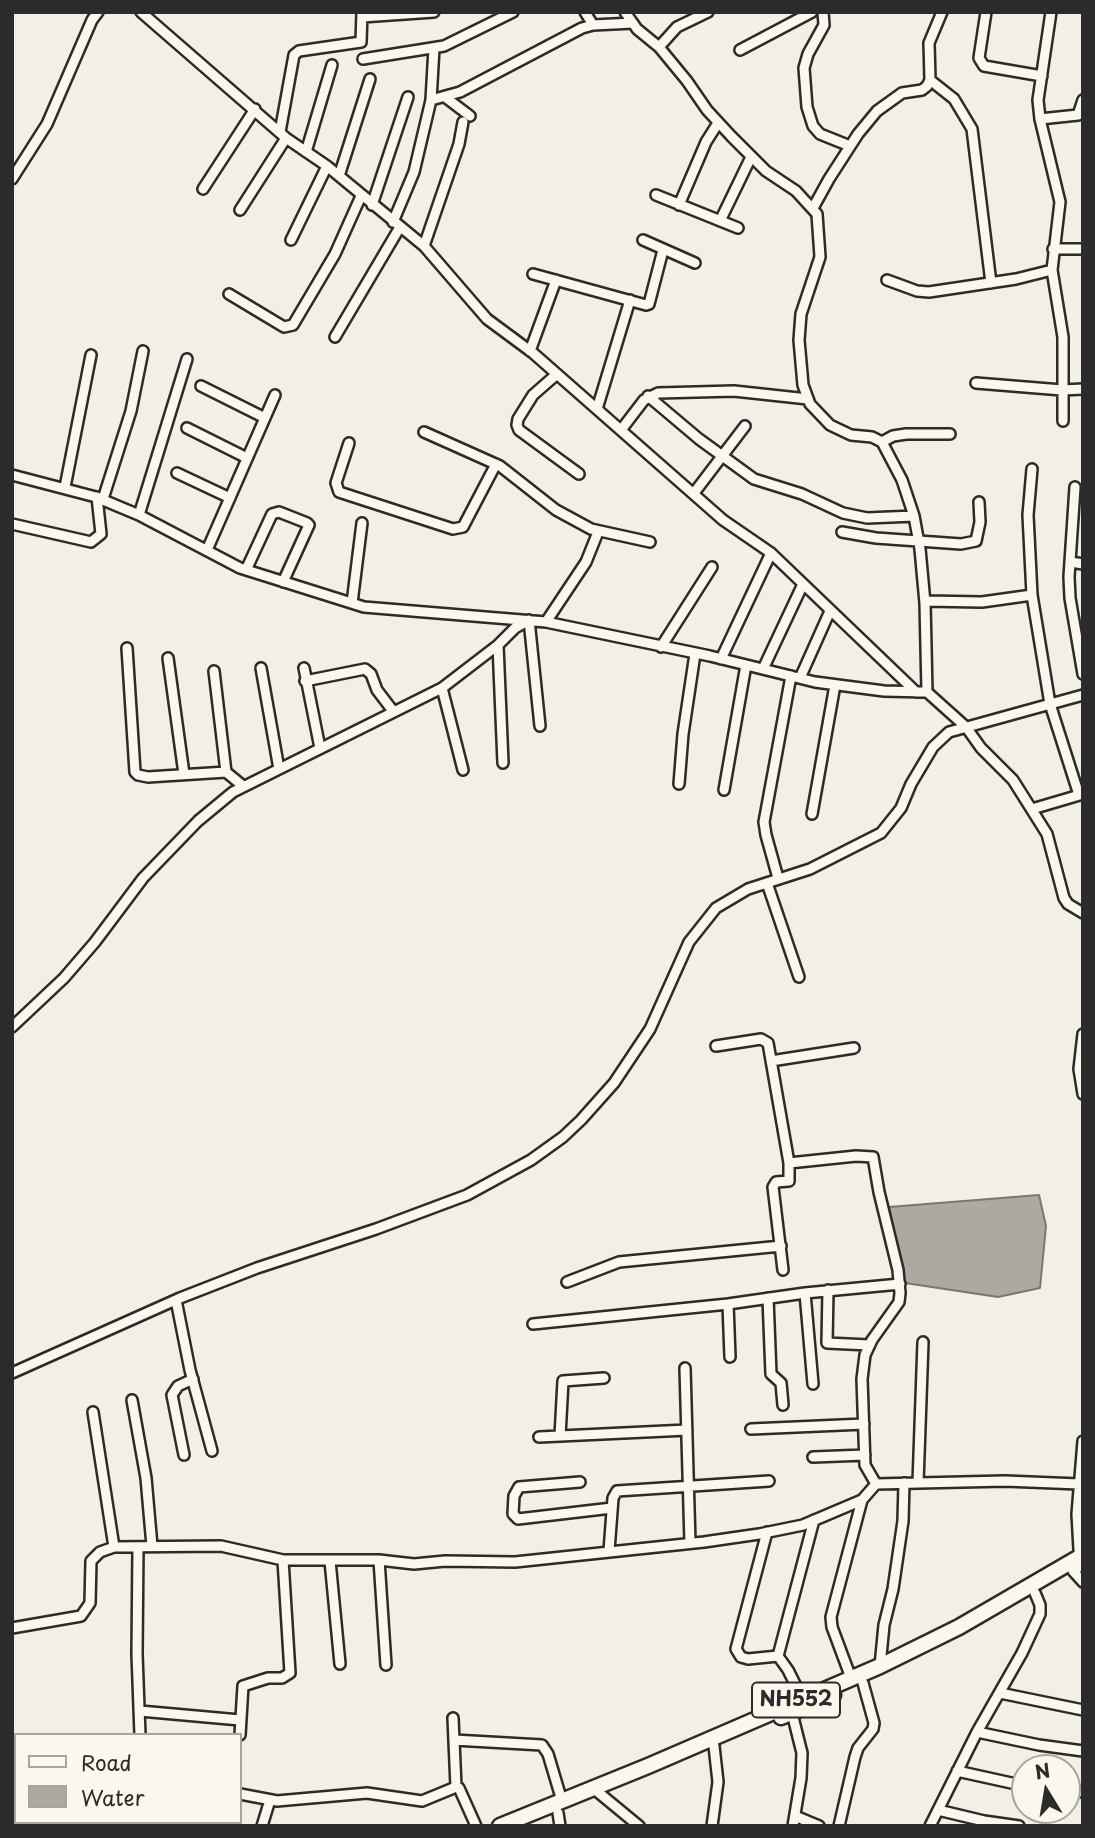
<!DOCTYPE html>
<style>
body{margin:0}
#map{position:relative;width:1095px;height:1838px;overflow:hidden;background:#f3efe4;font-family:"Playpen Sans",sans-serif}
canvas{display:block}
.frame{position:absolute;inset:0;border:14px solid #2b2b2b;pointer-events:none}
.legend{position:absolute;left:14px;top:1733px;width:228px;height:91px;box-sizing:border-box;background:#fbf7ec;border:2px solid #a8a59f;margin:0;padding:9px 12px;list-style:none;font-size:21px;color:#2b2b2b}
.legend li{display:flex;align-items:center;gap:14px;height:35px}
.legend b{width:35px;border:2px solid #a8a59f}
.north{position:absolute;left:1011px;top:1754px;width:70px;height:70px;box-sizing:border-box;background:#fbf7ec;border:2px solid #a8a59f;border-radius:50%;rotate:349deg;font-size:19px;font-weight:700;line-height:28px;text-align:center;color:#2b2b2b}
.north::after{content:'';display:block;margin:auto;width:24px;height:32px;background:#2b2b2b;clip-path:polygon(50% 0,100% 100%,50% 72%,0 100%)}
</style>
<div id="map">
<canvas width="1095" height="1838"></canvas>
<div class="frame"></div>
<ul class="legend">
<li><b style="height:9px;background:#fbf7ec"></b>Road</li>
<li><b style="height:19px;background:#aca9a2"></b>Water</li>
</ul>
<div class="north">N</div>
</div>
<script>
const context = document.querySelector('canvas').getContext('2d');
context.lineJoin = 'round';
function fillPath(path, color) {
  context.fillStyle = color;
  context.fill(path, 'evenodd');
}
function toPath(rows) {
  const path = new Path2D();
  for (const r of rows) {
    path.moveTo(r[0], r[1]);
    for (let i = 2; i < r.length; i += 2) path.lineTo(r[i], r[i + 1]);
  }
  return path;
}
function stroke(path, color, width, dash) {
  context.strokeStyle = color;
  context.lineWidth = width;
  context.lineCap = dash ? 'butt' : 'round';
  context.setLineDash(dash || []);
  context.stroke(path);
}
function write(font, color, halo, rows, align = 'center') {
  context.font = font + ' "Playpen Sans",sans-serif';
  context.lineWidth = 5;
  context.setLineDash([]);
  context.textBaseline = 'middle';
  context.strokeStyle = halo;
  context.fillStyle = color;
  for (const [text, x, y, turn = 0] of rows) {
    context.save();
    context.translate(x, y);
    context.rotate((+turn || 0) * Math.PI / 180);
    context.textAlign = isNaN(turn) ? turn : align;
    if (halo) context.strokeText(text, 0, 0);
    context.fillText(text, 0, 0);
    context.restore();
  }
}
const water = toPath([
 [1039,1195,1046,1226,1040,1288,998,1297,905,1283,889,1207,1039,1195]
]);
fillPath(water, '#aca9a2');
stroke(water, '#787772', 2);
const minor = toPath([
 [141,12,286,138,327,166,424,246,487,319,533,353,723,520,771,553,916,692],
 [585,12,593,25],
 [625,12,637,29,659,47,687,81,707,110,731,136,766,171,796,191,817,214,820,257,801,314,799,340,803,385,810,404,830,425,851,435,872,437,882,442,902,480,914,516,920,549,925,603,927,692],
 [823,12,824,25,808,54,804,68,807,107,813,126,820,134,850,146],
 [986,12,979,58,984,66,1042,76],
 [1051,12,1038,100,1040,119,1060,202,1052,270,1063,337,1063,421],
 [362,17,434,12],
 [659,47,677,27,708,12],
 [740,50,812,12],
 [363,59,444,46,513,12],
 [930,80,954,99,972,129,991,283],
 [445,97,470,116],
 [431,100,460,92,582,28,593,25,633,23],
 [1040,119,1078,115,1083,100],
 [280,132,294,55,299,51,361,42,362,12],
 [306,152,332,65],
 [339,176,370,79],
 [12,179,47,124,92,20,98,12],
 [203,189,255,109],
 [656,195,738,228],
 [372,205,408,97],
 [679,205,706,142,718,123],
 [813,208,829,179,858,134,877,111,902,93,922,90,927,86,930,80,929,43,942,12],
 [240,210,286,138],
 [720,221,751,157],
 [393,222,414,172,431,100,434,48],
 [291,240,327,166],
 [643,240,695,263],
 [424,246,459,144,463,122],
 [1053,249,1083,249],
 [533,274,646,305,649,304,663,250],
 [887,280,917,291,929,292,1016,279,1052,270],
 [229,294,284,327,293,325,335,254,361,196],
 [335,337,400,227],
 [530,351,556,280],
 [557,374,533,395,518,419,517,425,519,430,579,474],
 [976,383,1062,390,1083,389],
 [201,386,265,418],
 [648,396,699,439,754,479,802,494,843,513,867,518,914,516],
 [597,409,630,300],
 [187,428,247,458],
 [621,430,644,400,658,393,734,391,808,399],
 [424,432,500,466,556,510,591,529,650,542],
 [882,442,893,436,906,434,950,434],
 [349,443,336,483,339,492,453,529,463,527,496,464],
 [1032,469,1028,515,1032,595,1050,704,1079,795],
 [177,473,230,498],
 [12,475,96,497,139,515,240,568,364,607,546,622,710,656,815,682,884,691,927,692,966,727,981,748,1013,780,1047,834,1064,898,1068,904,1083,913],
 [65,487,91,355],
 [1075,487,1069,577,1070,598,1083,674],
 [694,493,745,426],
 [103,499,131,411,143,351],
 [139,515,187,359],
 [12,524,91,542,101,534,97,497],
 [842,532,876,538,961,544,976,541,980,522,979,502],
 [207,550,275,395],
 [1071,562,1083,564],
 [246,570,272,514,279,512,307,523,309,525,283,582],
 [925,601,982,602,1032,595],
 [352,603,362,523],
 [546,622,586,562,598,532],
 [498,645,503,763],
 [661,647,712,567],
 [127,648,135,772,138,775,148,777,226,772],
 [168,658,184,774],
 [721,659,771,553],
 [261,668,279,769],
 [304,668,320,748],
 [763,669,803,584],
 [214,671,226,772,243,786],
 [800,678,830,611],
 [305,681,365,669,371,674,377,690,393,711],
 [442,688,463,770],
 [679,784,683,734,695,654],
 [724,790,746,665],
 [1032,809,1083,794],
 [812,814,835,685],
 [778,878,766,835,764,822,791,676],
 [767,883,799,977],
 [12,1027,64,978,95,942,143,878,198,821,233,792,442,688,498,645,515,628,529,620,540,726],
 [1083,1034,1079,1069,1083,1094],
 [716,1046,761,1039,768,1043,789,1163],
 [771,1061,854,1048],
 [783,1270,773,1187,776,1182,789,1181,789,1163,856,1156,873,1157,879,1192,898,1270,900,1293,899,1302,872,1340,865,1355,862,1379,865,1465,876,1484],
 [567,1282,619,1262,781,1246],
 [828,1290,827,1343,869,1345],
 [805,1293,813,1384],
 [768,1298,771,1374,781,1383,783,1405],
 [176,1300,190,1370,212,1451],
 [728,1304,730,1357],
 [533,1324,728,1304,805,1293,900,1284],
 [685,1368,690,1543],
 [12,1373,180,1298,257,1268,376,1229,467,1195,531,1160,563,1137,581,1120,614,1083,650,1029,689,942,716,908,748,889,810,869,881,833,901,808,911,784,933,747,949,732,1083,695],
 [132,1400,146,1478,152,1546],
 [93,1412,114,1547],
 [751,1429,864,1424],
 [560,1436,563,1381,604,1378],
 [539,1437,687,1430],
 [184,1455,172,1395,178,1386,193,1379],
 [813,1457,865,1455],
 [580,1482,519,1487,514,1496,513,1514,518,1519,612,1508],
 [918,1483,923,1342],
 [767,1532,736,1649,741,1657,748,1659,778,1656],
 [138,1547,137,1654,140,1735],
 [609,1551,613,1498,617,1491,769,1481],
 [379,1560,386,1665],
 [330,1561,340,1664],
 [1080,1567,1077,1514,1083,1441],
 [1073,1571,1083,1582],
 [12,1628,81,1616,90,1603,91,1561,100,1552,114,1547,221,1546,283,1560,379,1560,414,1564,445,1561,515,1562,704,1542,759,1534,803,1525,862,1500,876,1484,1005,1481,1079,1484],
 [880,1666,884,1625,893,1589,903,1521,904,1483],
 [851,1678,832,1627,831,1617,862,1500],
 [1000,1693,1083,1710],
 [802,1698,788,1670,778,1656,814,1520],
 [140,1711,240,1720],
 [792,1713,802,1753,801,1778,793,1826],
 [453,1718,456,1787],
 [977,1732,1039,1745,1083,1751],
 [240,1735,243,1686,268,1678,282,1678,290,1673,283,1560],
 [454,1740,542,1745,548,1754,562,1801],
 [12,1759,16,1759],
 [957,1771,1025,1786],
 [593,1788,639,1826],
 [1067,1790,1083,1792],
 [240,1794,277,1801,367,1793,422,1801,456,1787,459,1788,476,1826],
 [12,1806,16,1806],
 [938,1810,984,1821,1019,1826],
 [558,1813,560,1826],
 [795,1816,819,1826],
 [182,1822,195,1826],
 [134,1826,135,1822],
 [262,1826,270,1800],
 [712,1826,718,1782,714,1746],
 [839,1826,855,1757,858,1748,873,1729,874,1723,863,1683],
 [930,1826,977,1732,1022,1653,1040,1614,1040,1605,1035,1593]
]);
const trunk = toPath([
 [781,1717,833,1695],
 [500,1826,648,1766,880,1666,959,1627,1083,1555]
]);
stroke(minor, '#2b2b2b', 14);
stroke(trunk, '#2b2b2b', 19);
stroke(minor, '#fbf7ec', 9);
stroke(trunk, '#fbf7ec', 14);
for (const [x, y, w] of [
 [796,1700,88]
]) {
  const box = new Path2D();
  box.roundRect(x - w / 2, y - 17.5, w, 35, 5);
  context.fillStyle = '#fbf7ec';
  context.fill(box);
  stroke(box, '#2b2b2b', 2);
}
write('bold 21px', '#2b2b2b', null, [
 ["NH552",796,1700]
]);
</script>
